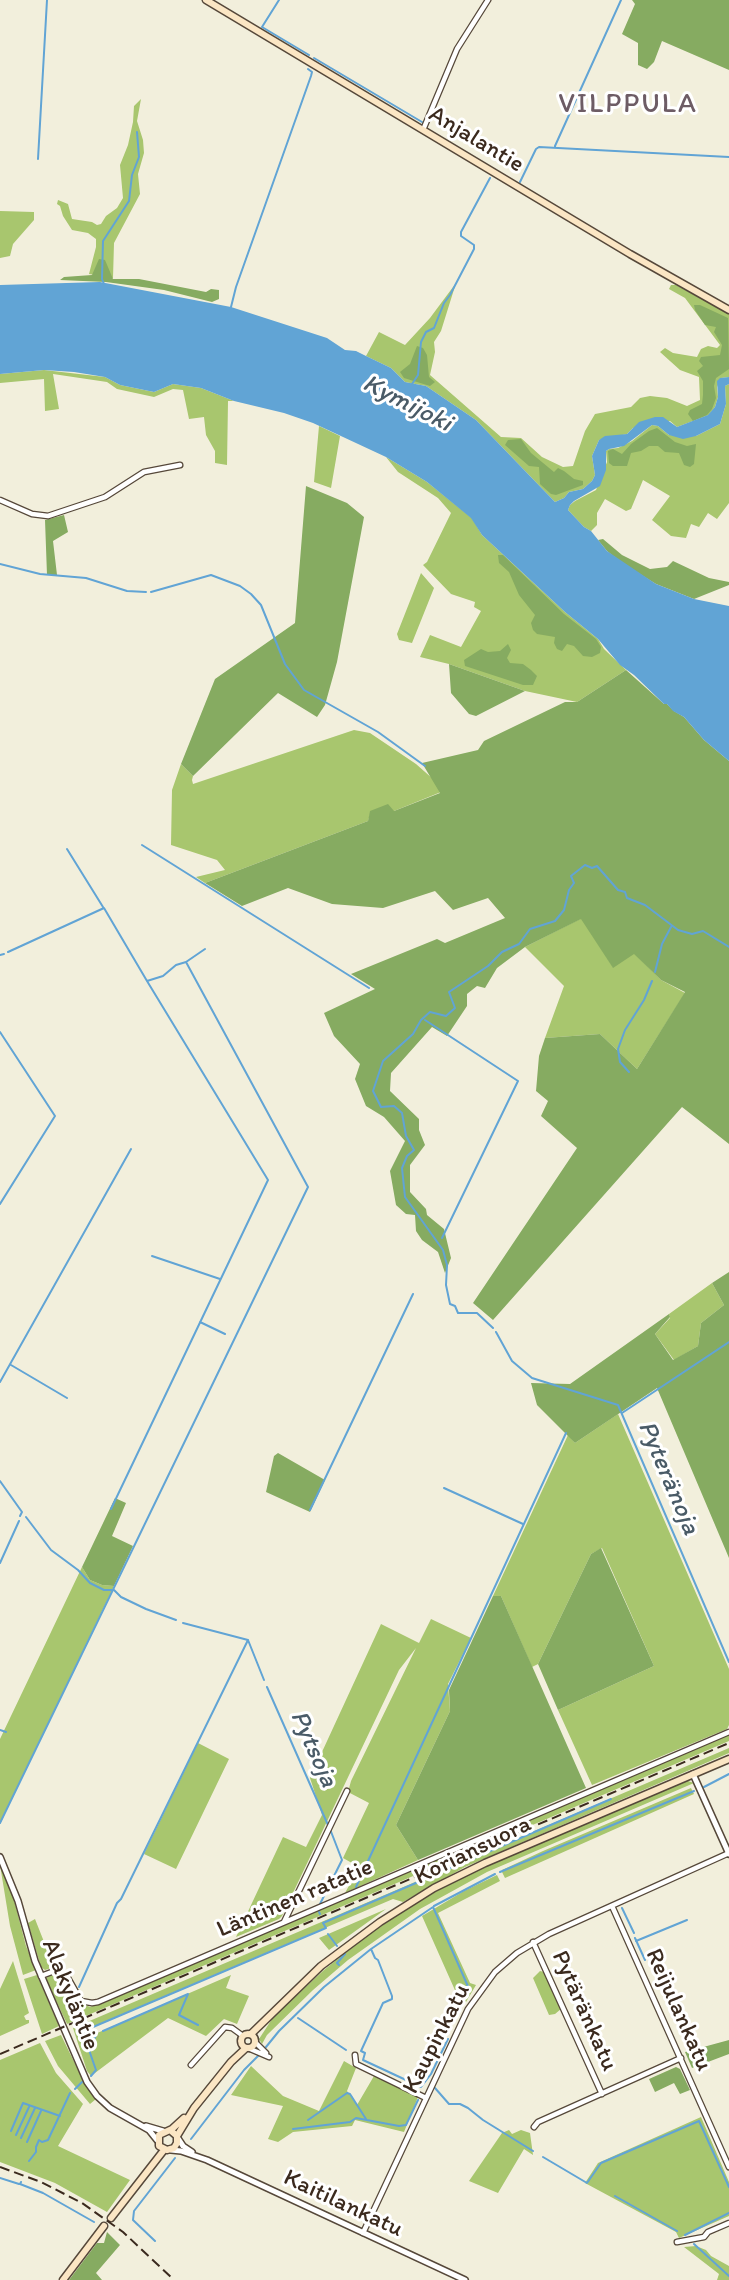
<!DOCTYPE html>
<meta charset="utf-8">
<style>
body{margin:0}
canvas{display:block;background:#f2efdc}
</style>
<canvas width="729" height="2280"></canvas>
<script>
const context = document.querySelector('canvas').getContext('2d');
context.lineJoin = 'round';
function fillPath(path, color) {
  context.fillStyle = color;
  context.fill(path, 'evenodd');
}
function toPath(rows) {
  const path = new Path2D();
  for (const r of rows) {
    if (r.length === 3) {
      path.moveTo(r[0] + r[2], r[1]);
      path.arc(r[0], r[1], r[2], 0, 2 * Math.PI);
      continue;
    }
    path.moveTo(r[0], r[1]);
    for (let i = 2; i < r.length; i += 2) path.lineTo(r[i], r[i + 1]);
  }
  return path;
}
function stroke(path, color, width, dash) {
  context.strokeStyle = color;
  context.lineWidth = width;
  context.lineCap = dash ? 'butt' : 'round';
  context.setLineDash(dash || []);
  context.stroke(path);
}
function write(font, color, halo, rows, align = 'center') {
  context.font = font + ' Itim,sans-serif';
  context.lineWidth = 6;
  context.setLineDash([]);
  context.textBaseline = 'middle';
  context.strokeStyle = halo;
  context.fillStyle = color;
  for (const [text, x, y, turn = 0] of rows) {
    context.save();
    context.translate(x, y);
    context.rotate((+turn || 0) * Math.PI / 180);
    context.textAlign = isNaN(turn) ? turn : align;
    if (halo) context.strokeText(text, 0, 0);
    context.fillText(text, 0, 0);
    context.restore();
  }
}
fillPath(toPath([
 [141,99,137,121,143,140,144,153,138,174,140,194,114,243,113,278,89,274,96,247,96,239,88,233,72,230,63,216,60,206,57,204,58,200,68,204,72,219,92,222,97,225,101,224,106,216,117,208,123,198,120,165,128,145,133,122,134,106],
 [0,211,34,212,34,220,13,244,10,256,0,258],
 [456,283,441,331,434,342,435,352,430,375,501,437,521,438,542,457,563,467,573,466,585,431,595,414,631,407,640,398,650,396,667,398,687,406,700,400,699,377,680,370,660,352,665,348,673,353,697,357,701,349,708,346,717,348,720,345,685,298,669,289,671,285,676,285,729,314,729,377,721,378,717,387,718,397,715,407,709,415,677,427,670,421,633,428,627,434,599,440,592,456,595,475,592,481,583,489,569,492,564,498,555,502,476,420,426,386,405,382,391,368,366,356,379,332,405,345,430,318],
 [44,370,105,377,120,385,154,392,173,384,201,388,234,401,228,401,227,465,215,463,215,451,206,435,204,417,189,419,183,390,173,389,154,397,117,389,107,382,53,374,59,409,45,411,44,379,0,383,0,374],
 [729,384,729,503,717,519,708,513,699,527,691,524,686,538,671,536,652,520,670,496,643,480,631,509,626,511,605,499,597,513,597,525,591,531,584,527,568,510,570,505,575,501,596,490,607,462,606,451,609,449,618,448,632,441,652,425,658,426,669,435,696,436,720,424,726,404,725,386],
 [319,426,340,436,331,488,314,482],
 [386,457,427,482,472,518,482,535,565,612,598,639,604,649,626,670,577,702,525,691,449,664,420,657,430,635,461,647,481,611,474,607,475,602,451,594,423,565,427,562,451,513,438,498,398,472],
 [421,573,434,588,412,643,399,640,397,634],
 [354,730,370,733,416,764,433,779,441,792,394,811,371,811,368,821,205,883,196,877,225,870,217,860,171,845,172,790,181,764,193,776,192,780,193,784],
 [582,918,613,967,634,953,661,980,685,993,637,1069,600,1034,545,1038,564,986,525,947],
 [712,1283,724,1305,701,1323,698,1346,674,1360,655,1334,670,1318,669,1314],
 [618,1414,729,1669,729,1725,727,1729,592,1785,558,1710,654,1666,602,1548,591,1554,538,1664,532,1667,501,1596,493,1596,568,1435,575,1443],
 [82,1567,90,1580,102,1585,114,1586,0,1824,0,1739],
 [431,1619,471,1638,448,1684,450,1711,396,1825,418,1860,345,1893,359,1867,343,1858,369,1803,348,1792,351,1781,416,1648,399,1670,282,1916,279,1919,236,1937,283,1837,306,1847,322,1815,310,1778,381,1624,419,1643],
 [729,1735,729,1741,67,2024,46,1979,49,1975,59,1974,64,1977,75,2000,90,2007],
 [198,1743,229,1759,176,1869,144,1854],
 [729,1748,729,1753,465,1867,403,1902,393,1899,92,2027,95,2034,231,1975,226,1988,249,1996,237,2024,224,2019,206,2036,168,2018,91,2076,87,2071,73,2028],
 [685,1780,694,1783,487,1872,420,1909,348,1960,313,1990,267,2035,262,2044,259,2039,274,2016,324,1970,370,1933,435,1891,483,1867],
 [691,1788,694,1794,505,1878,502,1872,502,1870,543,1851],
 [0,1865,13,1896,26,1946,36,1970,23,1975,10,1926],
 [497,1875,500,1881,438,1913,470,1983,476,1985,466,2002,458,1997,422,1916,464,1891],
 [386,1909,329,1950,319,1938],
 [35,1919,52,1962,51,1968,45,1970,41,1967,28,1923],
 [13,1961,29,2013,24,2016,26,2020,29,2020,29,2023,0,2036,0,1989],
 [540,1971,544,1972,561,2009,555,2014,549,2015,533,1978],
 [37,1975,59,2026,42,2034,24,1979],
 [61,2035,82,2078,96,2099,90,2104,58,2066,45,2041],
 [40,2043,56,2073,83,2104,58,2146,130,2180,107,2212,55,2183,0,2162,0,2060],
 [344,2061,356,2068,347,2091,357,2105,374,2076,418,2097,404,2132,355,2120,352,2126,293,2132,278,2142,268,2139,283,2106,231,2095,251,2066,283,2096,319,2111],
 [701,2117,729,2182,729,2216,679,2238,676,2232,585,2183,598,2163],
 [509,2130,512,2134,521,2130,530,2133,533,2155,524,2149,498,2193,469,2181,502,2133],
 [696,2246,706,2250,711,2256,729,2266,729,2280,717,2280,719,2274,684,2247]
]), '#a8c66e');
fillPath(toPath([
 [632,0,729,0,729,70,662,41,654,62,647,69,638,65,638,43,622,34,635,4],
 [99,259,105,260,113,279,139,279,206,292,211,289,219,290,219,299,212,302,164,290,106,282,60,280,64,277,92,275],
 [694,305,700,305,728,318,729,369,716,378,714,386,716,398,712,409,707,415,693,421,688,414,690,410,702,404,703,395,703,381,697,371,703,366,699,361,701,357,720,355,722,345,714,332,716,327,705,325,695,310],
 [417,346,423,348,427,355,429,377,435,382,430,386,404,378,400,372,410,364],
 [657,428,675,442,687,446,696,444,694,464,690,467,684,465,679,453,665,452,658,446,649,446,641,451,631,453,627,466,613,466,609,463,608,451,613,449,622,454,631,444,649,431],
 [521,439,531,453,554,472,558,468,564,471,574,479,583,481,583,485,556,495,551,494,540,484,539,467,529,466,505,445,508,440],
 [306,486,347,503,364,517,337,662,325,705,317,717,278,693,193,776,181,764,215,679,295,623],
 [64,515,68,532,53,541,57,575,47,575,45,520],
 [603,539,622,555,650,569,667,567,673,561,709,578,729,582,729,585,694,599,656,584,622,563,607,551,598,540],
 [498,555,503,555,564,614,596,639,601,647,600,653,592,657,583,656,574,646,567,644,562,651,557,649,554,643,555,637,537,634,533,630,531,623,535,615,519,595,509,572,499,563],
 [508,644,511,650,507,658,510,663,523,664,531,670,537,676,533,685,523,685,465,666,464,660,481,649,488,652,500,651],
 [449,664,525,691,476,716,469,714,451,693],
 [626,670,664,704,667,704,674,711,684,717,704,740,729,761,729,1144,682,1107,493,1320,473,1303,577,1148,541,1116,548,1101,536,1091,539,1056,545,1038,600,1034,637,1069,685,992,661,980,634,954,613,968,581,919,525,947,497,968,485,988,477,986,467,994,467,1006,447,1036,432,1027,391,1073,390,1091,419,1119,419,1130,425,1145,410,1165,410,1192,426,1209,427,1215,444,1229,451,1258,445,1273,438,1252,422,1240,416,1231,415,1215,406,1214,396,1205,390,1171,405,1141,384,1117,366,1106,355,1079,360,1064,334,1036,324,1013,375,989,351,974,437,939,445,943,505,918,488,898,453,910,435,891,383,908,332,904,288,888,242,906,205,883,368,821,370,811,388,804,394,811,440,793,422,763,478,750,484,741,565,702,577,702],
 [729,1272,729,1558,657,1388,575,1443,537,1405,531,1383,570,1384,669,1314,670,1317,655,1334,673,1360,698,1346,701,1323,724,1305,712,1283],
 [278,1453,325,1480,310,1512,266,1492,274,1456],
 [115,1498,126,1503,112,1536,133,1546,114,1586,102,1585,90,1580,82,1567],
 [601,1548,654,1666,558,1710,538,1664,591,1554],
 [493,1596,501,1596,586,1788,418,1860,396,1825,450,1711,449,1690],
 [729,2040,729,2054,692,2068,685,2052],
 [676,2067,680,2069,690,2090,680,2094,674,2083,655,2092,649,2079],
 [107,2232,120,2245,96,2273,102,2280,69,2280,97,2243,104,2243]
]), '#86ab61');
fillPath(toPath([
 [100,282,231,307,327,338,345,350,356,351,366,356,391,368,405,382,426,386,476,420,555,502,564,498,569,492,583,489,592,481,595,475,592,456,599,440,605,436,627,434,639,422,655,417,663,417,677,427,708,415,715,407,718,397,717,381,720,378,729,377,729,384,725,386,726,404,720,424,696,436,683,439,669,435,658,426,652,425,624,446,609,449,606,451,606,470,600,486,574,501,570,505,568,510,584,527,591,531,607,551,656,584,694,599,729,606,729,761,704,740,684,717,673,711,667,704,664,704,634,675,620,665,598,639,565,612,482,535,471,518,427,482,386,457,313,423,284,413,234,401,201,388,173,384,154,392,120,385,105,377,74,372,44,370,0,374,0,285]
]), '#61a4d5');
stroke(toPath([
 [279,0,262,27,309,55],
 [314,58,422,122],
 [555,146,621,0],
 [38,159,47,0],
 [520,182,536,149,539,147,729,157],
 [104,284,102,279,103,241,129,201,132,175,139,157,137,132],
 [231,307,236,287,311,76,312,72,308,69],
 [412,384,418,375,421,342,426,332,434,328,444,303,450,295,474,249,474,245,461,236,461,232,490,178],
 [0,564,40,574,86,578,127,591,146,592],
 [151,592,211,575,240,586,251,594,261,605,285,664,304,690,378,732,425,766],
 [142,845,369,988],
 [67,849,103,907],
 [8,952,104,908,147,981,163,976,176,965,186,962,205,949],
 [0,955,4,954],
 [655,972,662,944,671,927],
 [425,1020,518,1081,442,1238],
 [0,1032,55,1116,0,1204],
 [629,1072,620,1062,618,1049,625,1030,644,1000,652,981],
 [152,1256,220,1279],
 [200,1322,225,1334],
 [493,1328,477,1313,458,1313,455,1306,450,1304,446,1285,447,1265,443,1250,405,1197,402,1168,407,1156,414,1150,406,1136,402,1113,394,1106,381,1107,373,1091,383,1061,413,1034,421,1020,430,1012,446,1016,455,1008,449,992,488,966,502,952,519,944,530,929,555,921,564,910,569,890,574,883,571,876,585,865,592,868,597,866,618,890,625,892,627,898,645,905,678,930,692,934,703,931,729,947],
 [496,1332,512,1361,532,1378,618,1405,729,1662],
 [11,1365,67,1398],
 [0,1382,131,1149],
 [622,1413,729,1342],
 [0,1481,22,1512,20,1516],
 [444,1488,523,1524],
 [111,1509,268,1180,147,981],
 [310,1510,413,1294],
 [26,1517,51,1550,78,1570,90,1583,104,1590,114,1590,121,1597,146,1609,176,1620],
 [0,1563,19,1521],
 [183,1623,248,1640,264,1680],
 [267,1687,328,1825],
 [0,1730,6,1732],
 [704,1787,729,1774],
 [0,1823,308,1187,186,962],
 [500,1872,694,1791],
 [356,1887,566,1433],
 [320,1904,342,1860,330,1829],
 [434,1906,495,1874],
 [622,1908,634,1933],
 [319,1912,320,1914],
 [328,1934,337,1946],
 [635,1938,645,1960],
 [636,1941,687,1920],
 [371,1949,433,1907,470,1991],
 [339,1965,337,1963,345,1954],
 [79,1987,117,1903,121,1899,248,1640],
 [298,2018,346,2050],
 [93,2027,326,1928,323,1923,611,1799],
 [103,2031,188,1994,179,2015,198,2025],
 [266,2047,279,2031,324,1987,371,1949,375,1958,378,1960,392,1996,392,1999,383,2003,361,2051,365,2053,363,2060,421,2087,431,2074,448,2039],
 [91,2076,96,2070,89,2050,96,2035],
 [435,2088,449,2104,460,2104,468,2108,483,2120,533,2151],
 [75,2089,82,2082],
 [308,2120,347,2093,350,2094,366,2119],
 [293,2129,350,2122,356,2118,399,2126,406,2125,418,2100],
 [11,2131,23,2103,60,2116],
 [16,2135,29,2107],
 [21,2138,35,2108],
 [191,2139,244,2070,259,2055],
 [27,2142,41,2111],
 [543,2157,587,2183,601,2163,699,2121,729,2187],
 [29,2161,36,2152,36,2147,39,2140,42,2142,48,2140,70,2093],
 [0,2178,19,2184],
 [21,2182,20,2184,43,2193,94,2222],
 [615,2196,677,2231],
 [685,2235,729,2213],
 [155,2241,133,2220,134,2211,175,2158],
 [694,2244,729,2276]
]), '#61a4d5', 2);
const minor = toPath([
 [423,130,457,49,488,0],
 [0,500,32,514,48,516,105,497,144,472,180,465],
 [612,1906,729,2167],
 [284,1922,347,1791],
 [533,1942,602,2094],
 [41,1976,57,1970,68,1978,81,2001,92,2003,98,2002,729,1732],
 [255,2042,266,2053],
 [248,2048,269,2057],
 [355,2055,356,2064,426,2098],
 [191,2065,225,2027,232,2028,243,2036],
 [534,2127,538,2122,681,2058],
 [363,2233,468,2009,495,1972,517,1953,549,1934,729,1853],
 [677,2242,704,2237,708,2232,729,2223]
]);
const tertiary = toPath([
 [693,1774,729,1854],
 [0,1857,18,1901,35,1961,87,2082,97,2096,110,2108,149,2130,157,2140],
 [146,2126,163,2131],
 [177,2137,183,2146,192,2152],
 [171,2150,181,2151,207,2160,465,2280]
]);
const secondary = toPath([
 [206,0,630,254,729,310],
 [251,2034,321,1966,380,1922,434,1888,485,1863,729,1759],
 [248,2041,7],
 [170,2130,177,2136,177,2143,174,2148,167,2150,159,2146,159,2135,172,2129,184,2118],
 [177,2136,194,2108,231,2062,246,2048],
 [111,2218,164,2150],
 [63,2280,104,2226]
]);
stroke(minor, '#56483a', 7);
stroke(tertiary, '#56483a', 8);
stroke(secondary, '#56483a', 9);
stroke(minor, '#fff', 4.5);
stroke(tertiary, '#fff', 5);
stroke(secondary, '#fbe6c4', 6);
stroke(toPath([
 [0,2054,729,1743],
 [0,2167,41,2182,82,2203,123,2232,174,2280]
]), '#3b2a1e', 2, [10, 5]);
write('24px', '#3b2a1e', '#fff', [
 ["Anjalantie",476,140,31],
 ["Koriansuora",473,1851,-26],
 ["Läntinen ratatie",295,1899,-23],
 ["Alakyläntie",70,1995,68],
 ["Reijulankatu",678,2010,66],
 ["Pytäränkatu",584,2011,66],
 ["Kaupinkatu",437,2039,-63],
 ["Kaitilankatu",343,2204,25]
]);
write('italic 26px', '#4a5b67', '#fff', [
 ["Kymijoki",407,404,27],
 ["Pyteränoja",668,1478,67],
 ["Pytsoja",313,1749,66]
]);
context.letterSpacing = '2px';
write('28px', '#6d5c65', '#fff', [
 ["VILPPULA",628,105]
]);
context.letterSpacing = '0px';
</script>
